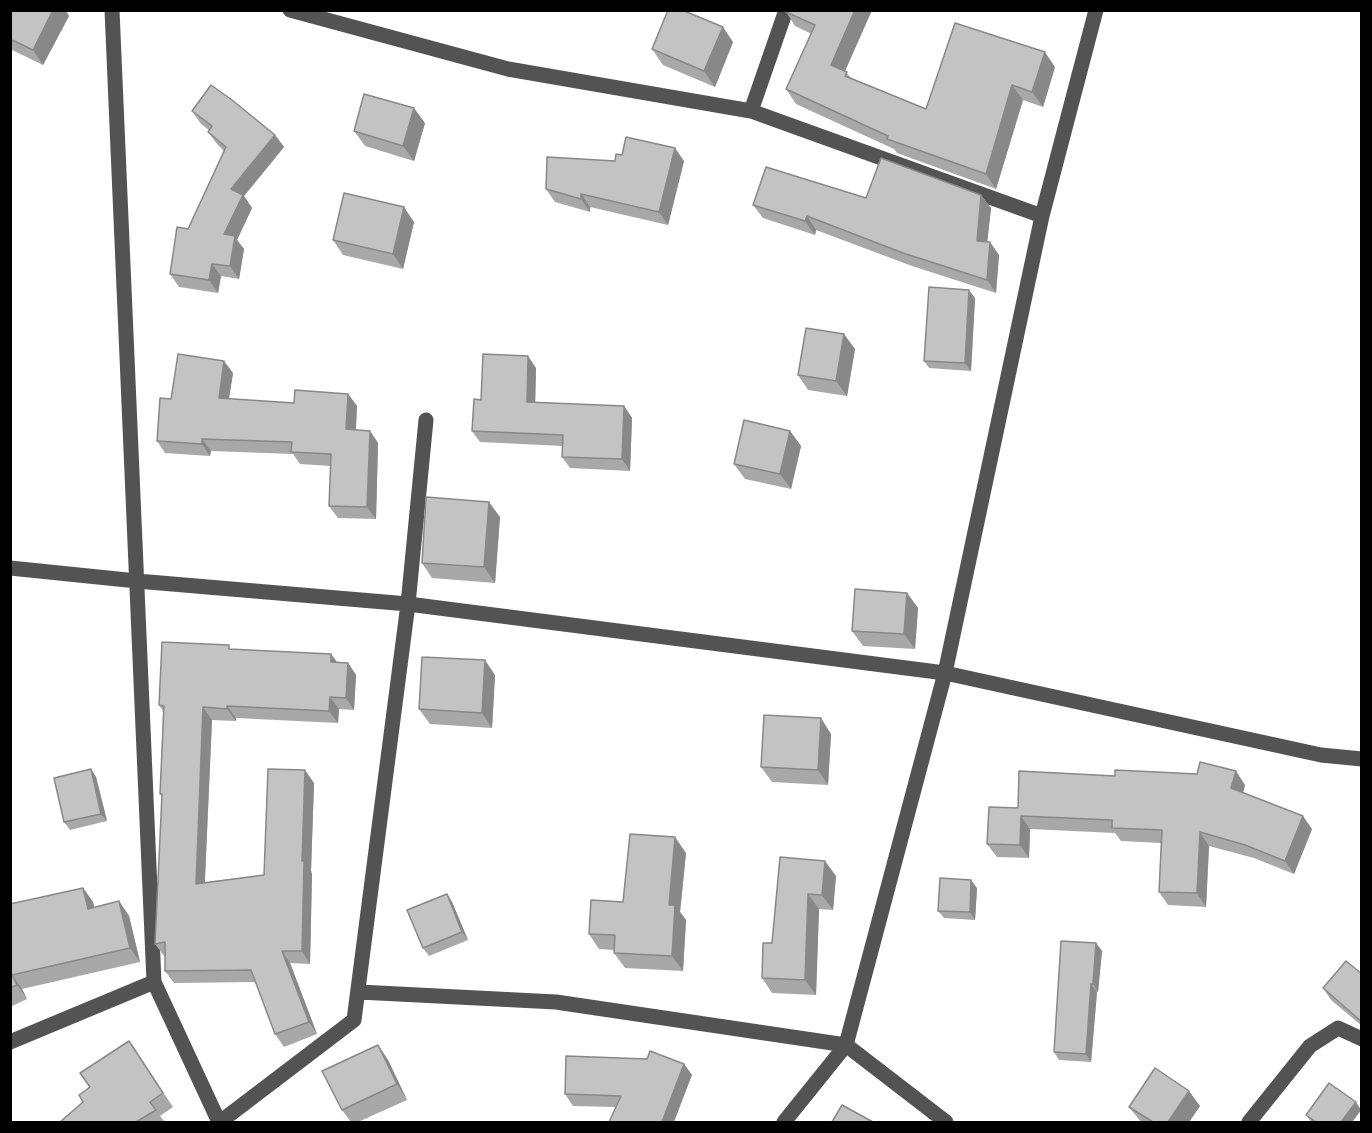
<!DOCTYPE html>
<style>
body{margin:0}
#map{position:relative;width:1372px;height:1133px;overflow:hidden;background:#fff;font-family:"PT Sans Narrow",sans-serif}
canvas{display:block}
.frame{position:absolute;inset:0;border:12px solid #000;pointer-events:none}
</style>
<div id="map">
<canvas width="1372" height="1133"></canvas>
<div class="frame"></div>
</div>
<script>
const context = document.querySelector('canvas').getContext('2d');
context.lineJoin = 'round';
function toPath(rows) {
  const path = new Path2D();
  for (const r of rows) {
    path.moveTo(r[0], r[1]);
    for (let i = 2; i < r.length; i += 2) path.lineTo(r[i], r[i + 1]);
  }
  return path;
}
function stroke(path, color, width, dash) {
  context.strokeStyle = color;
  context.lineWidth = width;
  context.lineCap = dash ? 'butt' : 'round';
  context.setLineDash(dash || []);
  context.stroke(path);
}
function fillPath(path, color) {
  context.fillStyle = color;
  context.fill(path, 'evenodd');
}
stroke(toPath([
 [112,10,154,982,219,1122],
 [290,10,508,69,751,111,1042,216],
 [751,111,786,10],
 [10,568,137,581,408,604,945,673,1321,755,1362,759],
 [359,992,556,1002,846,1045,946,1122],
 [10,1042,154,982],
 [220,1122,354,1020,408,604,426,420],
 [784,1122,846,1045,945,673,1042,216,1096,10],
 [1249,1122,1310,1046,1338,1028,1362,1039]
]), '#535353', 15);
fillPath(toPath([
 [10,10,65,10,69,16,43,65,10,49],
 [785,10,872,10,845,71,851,78,926,109,1055,67,1043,107,1023,100,996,189,897,153,894,149,796,104,786,89,812,34,795,26],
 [733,42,715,87,663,65,652,49],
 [192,111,275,135,284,147,244,196,252,208,237,240,244,249,239,279,221,276,218,293,179,287,170,274,188,229,224,151,217,144,208,132,209,130,201,124],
 [425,123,414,161,365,146,354,131],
 [622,155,684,161,668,225,590,207,590,212,555,202,546,189,615,161],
 [981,195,991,208,987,242,999,255,996,293,912,266,816,230,815,235,763,218,753,205,866,198],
 [414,222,403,269,343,255,333,240],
 [975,298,971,371,929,368,924,361],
 [855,349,847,396,808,390,798,375],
 [536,368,535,402,624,406,632,418,630,471,570,468,562,457,563,446,480,442,472,431,481,400],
 [233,373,229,399,294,403,348,394,357,406,356,430,370,431,378,443,376,519,338,518,329,506,331,466,300,464,293,454,211,451,210,456,165,453,157,441,171,399],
 [790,431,801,446,791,489,745,479,734,464],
 [500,517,495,583,432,578,422,563],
 [907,593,918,608,915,649,863,646,852,631],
 [232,649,331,654,337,662,348,663,356,675,354,710,339,709,338,723,236,718,236,721,212,720,205,882,264,875,314,783,311,871,312,874,310,964,290,963,317,1034,284,1047,275,1034,256,982,174,983,165,971,165,956,164,956,155,944,162,796,160,794,163,711,159,705],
 [495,675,492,728,430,724,419,709],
 [831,734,828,785,772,782,761,767],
 [91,769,96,777,107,821,70,830,64,822],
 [1245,785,1243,792,1312,829,1294,874,1254,858,1209,846,1206,907,1168,905,1159,892,1161,843,1121,841,1115,833,1030,829,1029,858,997,857,987,844,1018,808],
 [686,853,680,912,686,920,683,971,625,968,614,953,614,950,599,949,589,934,623,902],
 [780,857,836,876,833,910,819,909,816,995,772,993,762,978,772,943],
 [83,888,93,902,94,908,119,901,129,916,140,962,22,989,27,999,10,1007,10,904],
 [977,888,975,920,944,918,938,911],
 [447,894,452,902,468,940,429,956,423,948],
 [1096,943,1102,951,1098,992,1097,992,1091,1062,1059,1060,1054,1052],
 [1362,974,1362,1026,1331,1000,1323,988],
 [129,1041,173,1107,160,1116,165,1122,60,1122,83,1102,90,1087],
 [378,1045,388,1060,407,1100,358,1122,351,1122,342,1110],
 [684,1064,692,1075,616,1107,573,1106,565,1094],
 [1200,1106,1189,1122,1141,1122,1129,1107],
 [1361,1110,1352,1122,1311,1122,1306,1115]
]), '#a8a8a8');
fillPath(toPath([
 [53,10,65,10,69,16,43,65,33,50],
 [855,10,872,10,841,80,831,65],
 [723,27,733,42,715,87,704,71],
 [1045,52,1055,67,1043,107,1032,92],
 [1012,85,1023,100,996,189,986,174],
 [414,108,425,123,414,161,403,146],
 [275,135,284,147,244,196,252,208,237,240,244,249,239,279,230,266,224,234,231,189],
 [675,148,684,161,668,225,659,212],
 [581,194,590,207,590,212,581,199],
 [981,195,991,208,986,254,977,241],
 [404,207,414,222,403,269,393,254],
 [807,216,816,230,815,235,805,221],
 [990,242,999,255,996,293,987,280],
 [212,264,221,276,218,293,209,280],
 [969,290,975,298,971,371,965,363],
 [844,334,855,349,847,396,836,381],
 [528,356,536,368,535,413,527,402],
 [224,361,233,373,227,410,219,398],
 [348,394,357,406,355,442,346,429],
 [624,406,632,418,630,471,622,459],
 [370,431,378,443,376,519,367,507],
 [790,431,801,446,791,489,780,474],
 [202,439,211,451,210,456,202,444],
 [489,502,500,517,495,583,484,567],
 [907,593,918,608,915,649,904,634],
 [331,654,340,667,331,662],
 [485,660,495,675,492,728,482,713],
 [348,663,356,675,354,710,346,698],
 [330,697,339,709,338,723,329,711],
 [227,706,236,718,236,721,227,709],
 [203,707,212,720,204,896,196,884],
 [821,718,831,734,828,785,818,770],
 [91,769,96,777,107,821,101,814],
 [305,770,314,783,311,871,312,874,310,964,302,951,302,861],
 [1236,771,1245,785,1241,801,1231,788],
 [1021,816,1030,829,1029,858,1020,845],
 [1303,816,1312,829,1294,874,1285,861],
 [1200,832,1209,846,1206,907,1197,893],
 [675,837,686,853,680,912,686,920,683,971,672,956,669,905],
 [825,861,836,876,833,910,822,895],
 [971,880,977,888,975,920,970,912],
 [83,888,93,902,97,923,88,909],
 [447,894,452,902,468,940,462,932],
 [808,894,819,909,816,995,805,980],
 [119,901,129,916,140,962,130,948],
 [1096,943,1102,951,1098,992,1093,984],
 [282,951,290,963,317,1034,309,1022],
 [12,975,22,989,27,999,17,985],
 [1091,984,1097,992,1091,1062,1086,1054],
 [378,1045,388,1060,407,1100,397,1084],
 [684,1064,692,1075,674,1122,662,1122],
 [1189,1091,1200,1106,1189,1122,1168,1122],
 [1356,1102,1361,1110,1352,1122,1341,1122]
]), '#888');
const building = toPath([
 [10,10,53,10,33,50,10,39,10,10],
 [668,10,682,10,723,27,704,71,652,49,668,10],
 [785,10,855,10,831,65,847,72,845,76,926,109,955,23,1045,52,1032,92,1012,85,986,174,887,139,888,136,786,89,815,25,784,11,785,10],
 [211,85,232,100,275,135,231,189,243,195,224,234,235,236,230,266,212,264,209,280,170,274,177,227,188,229,226,147,208,132,212,126,192,111,211,85],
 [364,94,414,108,403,146,354,131,364,94],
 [626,137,675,148,659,212,581,194,581,199,546,189,547,157,615,161,616,154,622,155,626,137],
 [881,158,981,195,977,241,990,242,987,280,903,253,807,216,805,221,753,205,766,167,866,198,881,158],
 [344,193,404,207,393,254,333,240,344,193],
 [929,287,969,290,965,363,924,361,929,287],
 [806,328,844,334,836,381,798,375,806,328],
 [178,354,224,361,219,398,294,403,295,390,348,394,346,429,370,431,367,507,329,506,331,454,291,452,292,442,202,439,202,444,157,441,160,398,171,399,178,354],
 [483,354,528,356,527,402,624,406,622,459,562,457,563,435,472,431,474,399,481,400,483,354],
 [744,420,790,431,780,474,734,464,744,420],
 [426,497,489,502,484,567,422,563,426,497],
 [855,589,907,593,904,634,852,631,855,589],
 [162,642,229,645,229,649,331,654,331,662,348,663,346,698,330,697,329,711,227,706,227,709,203,707,196,884,264,875,268,769,305,770,302,861,304,861,302,951,282,951,309,1022,275,1034,251,970,165,971,165,942,155,944,162,794,160,794,164,706,159,705,162,642],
 [422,657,485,660,482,713,419,709,422,657],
 [764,715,821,718,818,770,761,767,764,715],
 [1200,762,1236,771,1231,788,1303,816,1285,861,1245,845,1200,832,1197,893,1159,892,1162,830,1112,828,1112,820,1021,816,1020,845,987,844,989,807,1018,808,1019,771,1115,776,1115,770,1197,774,1200,762],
 [91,769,101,814,64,822,54,778,91,769],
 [630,834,675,837,669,905,675,905,672,956,614,953,615,935,589,934,591,900,623,902,630,834],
 [780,857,825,861,822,895,808,894,805,980,762,978,763,943,772,943,780,857],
 [940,878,971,880,970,912,938,911,940,878],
 [83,888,88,909,119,901,130,948,12,975,17,985,10,988,10,904,83,888],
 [447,894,462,932,423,948,407,910,447,894],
 [1061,941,1096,943,1093,984,1091,984,1086,1054,1054,1052,1061,941],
 [1346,961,1362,974,1362,1022,1323,988,1346,961],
 [129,1041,163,1093,150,1102,156,1110,136,1122,60,1122,83,1102,79,1095,90,1087,80,1073,129,1041],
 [378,1045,397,1084,342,1110,322,1071,378,1045],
 [650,1051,684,1064,662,1122,609,1122,621,1096,565,1094,566,1056,647,1059,650,1051],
 [1155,1068,1189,1091,1168,1122,1153,1122,1129,1107,1155,1068],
 [1329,1083,1356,1102,1341,1122,1316,1122,1306,1115,1329,1083],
 [842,1105,873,1122,832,1122,842,1105]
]);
fillPath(building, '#c3c3c3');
stroke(building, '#888', 1.5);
</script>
